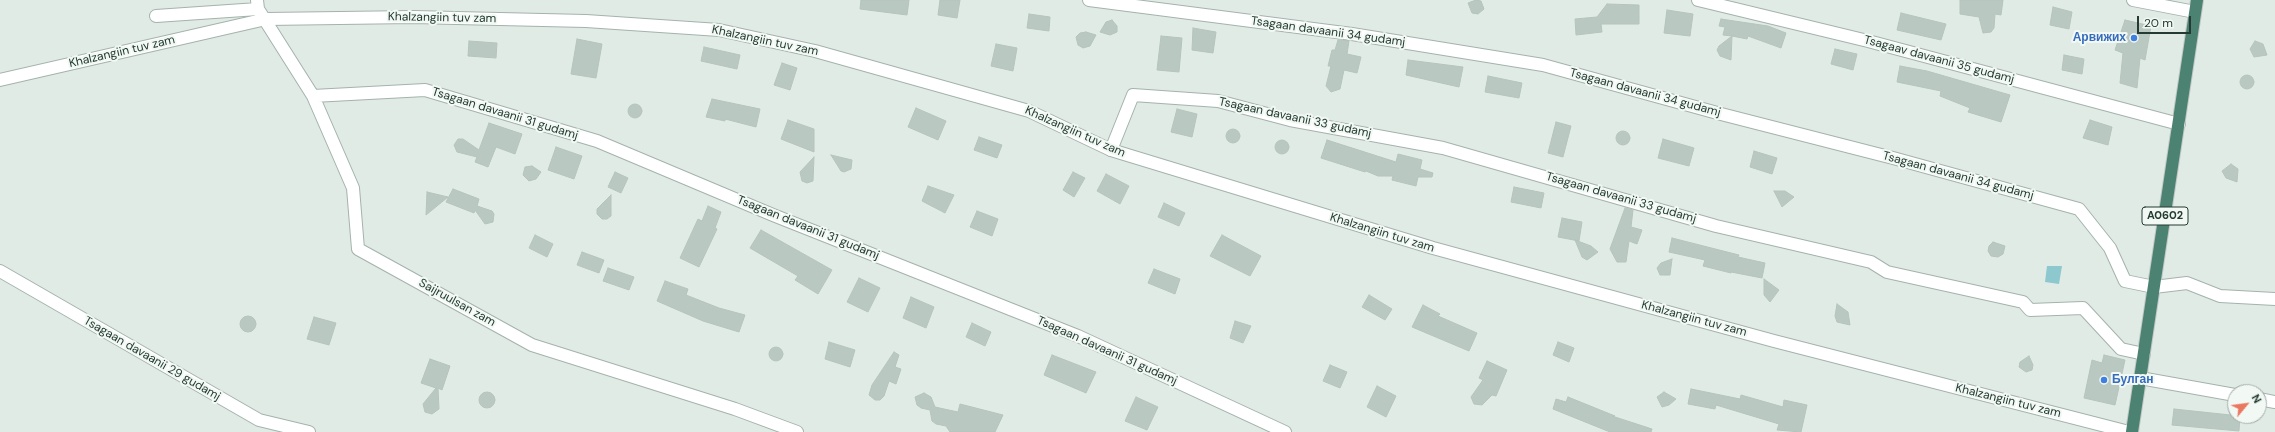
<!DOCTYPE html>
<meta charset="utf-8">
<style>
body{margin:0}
#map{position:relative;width:2275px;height:432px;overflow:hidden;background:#e1ebe6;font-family:"DM Sans",sans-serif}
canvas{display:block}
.north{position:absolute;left:2227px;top:384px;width:40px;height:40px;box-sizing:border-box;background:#f2f8f4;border:1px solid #9faca6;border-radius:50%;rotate:61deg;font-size:11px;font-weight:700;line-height:16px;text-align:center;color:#233b32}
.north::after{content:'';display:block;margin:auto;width:14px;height:18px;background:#ea7860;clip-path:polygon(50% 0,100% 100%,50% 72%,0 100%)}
.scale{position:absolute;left:2137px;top:16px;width:54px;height:18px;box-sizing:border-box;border:2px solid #233b32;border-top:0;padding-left:5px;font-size:12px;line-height:14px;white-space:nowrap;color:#233b32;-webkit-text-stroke:3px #f2f8f4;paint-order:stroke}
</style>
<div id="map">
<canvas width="2275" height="432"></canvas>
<div class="north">N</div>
<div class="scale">20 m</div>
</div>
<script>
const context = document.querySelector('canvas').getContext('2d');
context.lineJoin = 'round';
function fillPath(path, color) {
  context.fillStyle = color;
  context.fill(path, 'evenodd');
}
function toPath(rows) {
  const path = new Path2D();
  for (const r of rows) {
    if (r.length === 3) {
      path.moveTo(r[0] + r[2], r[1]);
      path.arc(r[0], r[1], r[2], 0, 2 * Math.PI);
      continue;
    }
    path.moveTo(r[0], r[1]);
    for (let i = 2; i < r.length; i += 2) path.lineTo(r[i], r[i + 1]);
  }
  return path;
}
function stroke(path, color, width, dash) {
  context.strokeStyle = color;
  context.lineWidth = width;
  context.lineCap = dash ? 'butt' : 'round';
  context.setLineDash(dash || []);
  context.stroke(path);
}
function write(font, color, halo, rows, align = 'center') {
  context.font = font + ' "DM Sans",sans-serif';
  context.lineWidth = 4;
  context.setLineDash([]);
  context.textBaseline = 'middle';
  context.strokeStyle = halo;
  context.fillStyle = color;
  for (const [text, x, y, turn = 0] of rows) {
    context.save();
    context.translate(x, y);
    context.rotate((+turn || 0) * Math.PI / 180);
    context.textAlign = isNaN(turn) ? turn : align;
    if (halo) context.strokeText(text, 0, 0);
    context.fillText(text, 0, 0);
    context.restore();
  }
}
fillPath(toPath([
 [2047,266,2062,266,2059,284,2045,282]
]), '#8cc8cd');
const building = toPath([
 [861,0,909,0,907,15,860,9,861,0],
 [940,0,960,0,957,18,938,15,940,0],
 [1476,0,1481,1,1484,9,1478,14,1472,13,1468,3,1476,0],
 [1960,0,2003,0,2001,15,1995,14,1994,28,1991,32,1983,33,1979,17,1960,14,1960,0],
 [1607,4,1639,5,1639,24,1601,24,1602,32,1576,35,1575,19,1597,17,1607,4],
 [2053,7,2072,12,2069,29,2050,25,2053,7],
 [1667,10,1693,14,1690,36,1664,33,1667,10],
 [1901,13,1946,24,1941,40,1897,30,1901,13],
 [1029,14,1050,17,1049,31,1027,28,1029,14],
 [1721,19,1768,26,1786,33,1781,48,1748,36,1747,39,1732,36,1731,60,1720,56,1717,50,1719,46,1732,36,1723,35,1725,27,1719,26,1721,19],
 [1112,20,1117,26,1117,32,1110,35,1100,32,1106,22,1112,20],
 [2125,20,2151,26,2145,60,2140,58,2137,88,2120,83,2123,53,2115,50,2125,20],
 [1193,28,1216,32,1213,53,1192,50,1193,28],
 [1086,32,1096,35,1090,46,1083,48,1078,45,1076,37,1080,33,1086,32],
 [1161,36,1182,38,1179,72,1157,70,1161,36],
 [577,39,602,44,596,78,571,74,577,39],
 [1338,40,1349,41,1347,54,1361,57,1357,73,1344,70,1340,89,1331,92,1326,86,1331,66,1328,66,1332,50,1335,50,1338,40],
 [469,41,497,43,496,58,468,56,469,41],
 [2255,41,2263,44,2267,55,2254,57,2250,49,2255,41],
 [996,44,1017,48,1013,71,991,66,996,44],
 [704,47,740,55,737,69,701,61,704,47],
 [1835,49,1857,54,1853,70,1831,64,1835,49],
 [2064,55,2084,59,2082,74,2062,70,2064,55],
 [1408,60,1463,67,1459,87,1406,75,1408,60],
 [782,63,797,68,790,90,774,85,782,63],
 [1900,66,1927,71,2010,95,2001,122,1968,112,1970,108,1940,96,1941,91,1897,82,1900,66],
 [2247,82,7],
 [1488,76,1522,83,1519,98,1485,92,1488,76],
 [712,99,760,109,756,127,725,119,725,121,706,117,712,99],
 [635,111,7],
 [916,108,946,121,938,140,908,127,916,108],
 [1177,109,1197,114,1192,137,1171,132,1177,109],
 [788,120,814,129,814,152,781,139,788,120],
 [2090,120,2112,127,2108,145,2083,138,2090,120],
 [1556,122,1571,126,1563,157,1548,153,1556,122],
 [489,123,522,134,515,154,496,147,488,167,475,162,477,157,457,152,454,145,458,139,463,139,479,150,489,123],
 [1233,136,7],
 [1623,138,7],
 [979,137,1002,145,997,158,974,150,979,137],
 [1663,139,1694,148,1689,166,1658,158,1663,139],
 [1282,147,7],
 [1327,140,1396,162,1398,154,1422,160,1420,169,1433,173,1432,177,1418,177,1416,186,1392,180,1393,176,1378,176,1366,171,1365,172,1321,158,1327,140],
 [556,147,582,156,574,179,548,170,556,147],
 [1754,151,1777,158,1772,174,1750,167,1754,151],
 [831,155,852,160,851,169,844,172,841,171,831,155],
 [814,157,813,181,807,183,802,181,800,172,814,157],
 [2231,164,2238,169,2237,182,2226,178,2222,171,2231,164],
 [532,166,541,172,536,179,529,181,523,175,525,167,532,166],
 [615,172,628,178,621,193,608,187,615,172],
 [1073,172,1085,178,1074,197,1063,190,1073,172],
 [1106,174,1129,186,1120,204,1097,191,1106,174],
 [928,186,954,195,945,213,922,201,928,186],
 [1514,187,1544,193,1541,208,1511,202,1514,187],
 [453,189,479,199,477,206,492,211,494,214,493,222,485,224,475,210,474,213,446,202,453,189],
 [1774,191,1785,191,1794,197,1782,207,1774,191],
 [427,192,448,197,426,215,427,192],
 [611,195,611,216,607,219,602,219,597,214,597,209,611,195],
 [1164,203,1185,213,1179,226,1158,217,1164,203],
 [708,206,721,212,715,228,717,229,699,267,680,258,698,219,702,221,708,206],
 [1625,208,1633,210,1631,227,1642,230,1637,244,1629,241,1626,262,1617,262,1610,249,1625,208],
 [977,211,998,219,992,236,970,227,977,211],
 [1562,218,1582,222,1579,241,1558,237,1562,218],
 [761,230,832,270,818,294,795,280,798,276,750,248,761,230],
 [535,235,553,244,547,257,529,248,535,235],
 [1222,235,1261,256,1250,276,1210,256,1222,235],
 [1672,238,1739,255,1738,257,1765,263,1762,278,1731,272,1731,273,1703,266,1705,260,1669,252,1672,238],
 [1575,240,1591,246,1598,252,1587,260,1582,257,1575,240],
 [1993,242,2005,246,2003,254,1998,257,1991,256,1988,251,1989,246,1993,242],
 [582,252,604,260,599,273,577,265,582,252],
 [1672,259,1670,275,1660,275,1657,268,1661,263,1672,259],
 [608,268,634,277,629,290,603,281,608,268],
 [1154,269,1180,279,1175,294,1148,283,1154,269],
 [859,278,880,288,868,312,847,302,859,278],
 [1764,279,1779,290,1770,302,1764,295,1764,279],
 [665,281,688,289,686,295,719,308,745,315,739,332,703,321,657,301,665,281],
 [1369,295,1392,309,1385,320,1362,307,1369,295],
 [911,297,934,307,926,328,903,318,911,297],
 [1837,304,1848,312,1850,325,1837,322,1835,316,1837,304],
 [1423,305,1440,314,1438,316,1477,333,1469,351,1412,327,1423,305],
 [248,324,8],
 [314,317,336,323,329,345,307,339,314,317],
 [1235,321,1251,326,1243,343,1230,338,1235,321],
 [972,323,991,332,985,346,966,337,972,323],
 [829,342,855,350,850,367,825,359,829,342],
 [1558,342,1574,348,1569,362,1553,355,1558,342],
 [776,354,7],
 [894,352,899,355,895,367,901,369,896,384,889,381,884,396,880,400,875,400,869,395,872,385,894,352],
 [1052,355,1096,372,1086,393,1044,375,1052,355],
 [2104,355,2125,360,2115,405,2084,398,2092,360,2102,363,2104,355],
 [2029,356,2033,365,2032,370,2026,372,2019,367,2020,362,2029,356],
 [430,359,450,366,442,390,438,388,439,409,432,414,425,412,423,404,436,388,421,383,430,359],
 [1487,361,1507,370,1496,396,1492,395,1482,405,1474,404,1471,397,1483,380,1479,378,1487,361],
 [1330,365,1347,372,1340,388,1323,381,1330,365],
 [1377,386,1396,396,1386,417,1367,407,1377,386],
 [1691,389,1740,399,1741,395,1783,407,1784,400,1807,405,1801,432,1777,430,1779,424,1716,405,1715,409,1688,404,1691,389],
 [487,400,8],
 [1664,392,1676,399,1669,405,1662,407,1657,397,1664,392],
 [924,393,931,397,935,407,958,412,960,404,1003,415,995,432,950,432,946,426,936,424,932,421,930,410,921,408,917,405,915,397,924,393],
 [1136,397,1158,407,1147,430,1125,421,1136,397],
 [1568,397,1615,416,1612,416,1652,429,1651,432,1610,432,1553,409,1556,399,1566,402,1568,397],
 [2174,409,2240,416,2239,431,2172,425,2174,409]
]);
fillPath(building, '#bac8c2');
stroke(building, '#b4c4bc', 1);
const minor = toPath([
 [257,0,258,9,313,96,353,188,358,249,532,345,735,409,797,432],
 [1089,0,1352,34,1543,65,1721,114,1893,158,2079,209,2110,248,2125,281,2154,287,2187,283,2220,296,2275,299],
 [1698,0,1868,41,2179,124],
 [2133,0,2195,12],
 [156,16,258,9],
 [313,96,425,90,597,141,773,215,1078,336,1285,432],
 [1111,150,1133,95,1218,101,1290,120,1443,148,1716,226,1871,262,1887,272,2023,302,2030,310,2083,308,2121,349,2144,354],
 [0,271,259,420,309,432],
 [2140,378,2235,395],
 [2259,399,2275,402]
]);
const tertiary = toPath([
 [0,80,266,19,413,17,586,21,719,30,815,51,1029,111,1111,150,1433,248,1774,341,2129,432]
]);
const trunk = toPath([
 [2132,432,2197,0]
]);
stroke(minor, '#a4b3ac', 14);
stroke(tertiary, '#a4b3ac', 14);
stroke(trunk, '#c1c8c6', 14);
stroke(minor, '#fff', 12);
stroke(tertiary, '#fff', 12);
stroke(trunk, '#4c8271', 12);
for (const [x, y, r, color] of [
 [2134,38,4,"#3f7fe0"],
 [2104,380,4,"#3f7fe0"]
]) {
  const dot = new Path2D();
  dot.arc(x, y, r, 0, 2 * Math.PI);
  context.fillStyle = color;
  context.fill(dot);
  stroke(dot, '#f2f8f4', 1.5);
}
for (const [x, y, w] of [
 [2165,216,46]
]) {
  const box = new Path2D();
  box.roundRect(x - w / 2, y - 9, w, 18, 3);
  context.fillStyle = '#f2f8f4';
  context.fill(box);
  stroke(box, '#233b32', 1);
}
write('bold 11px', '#233b32', null, [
 ["A0602",2165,216]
]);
write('12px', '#233b32', '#f2f8f4', [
 ["Khalzangiin tuv zam",442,18,1],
 ["Tsagaan davaanii 34 gudamj",1328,32,8],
 ["Khalzangiin tuv zam",765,41,12],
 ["Khalzangiin tuv zam",122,52,-13],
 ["Tsagaav davaanii 35 gudamj",1939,60,15],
 ["Tsagaan davaanii 34 gudamj",1645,93,15],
 ["Tsagaan davaanii 31 gudamj",505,114,17],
 ["Tsagaan davaanii 33 gudamj",1295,118,12],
 ["Khalzangiin tuv zam",1075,132,24],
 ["Tsagaan davaanii 34 gudamj",1958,176,15],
 ["Tsagaan davaanii 33 gudamj",1621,198,16],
 ["Tsagaan davaanii 31 gudamj",808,228,22],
 ["Khalzangiin tuv zam",1382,233,17],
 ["Saijruulsan zam",457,303,29],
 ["Khalzangiin tuv zam",1694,319,15],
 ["Tsagaan davaanii 31 gudamj",1107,351,24],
 ["Tsagaan davaanii 29 gudamj",152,359,30],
 ["Khalzangiin tuv zam",2008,401,14]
]);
write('bold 12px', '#366cbe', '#f2f8f4', [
 ["Арвижих",2126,38],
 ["Булган",2112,380,"left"]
], 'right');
</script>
